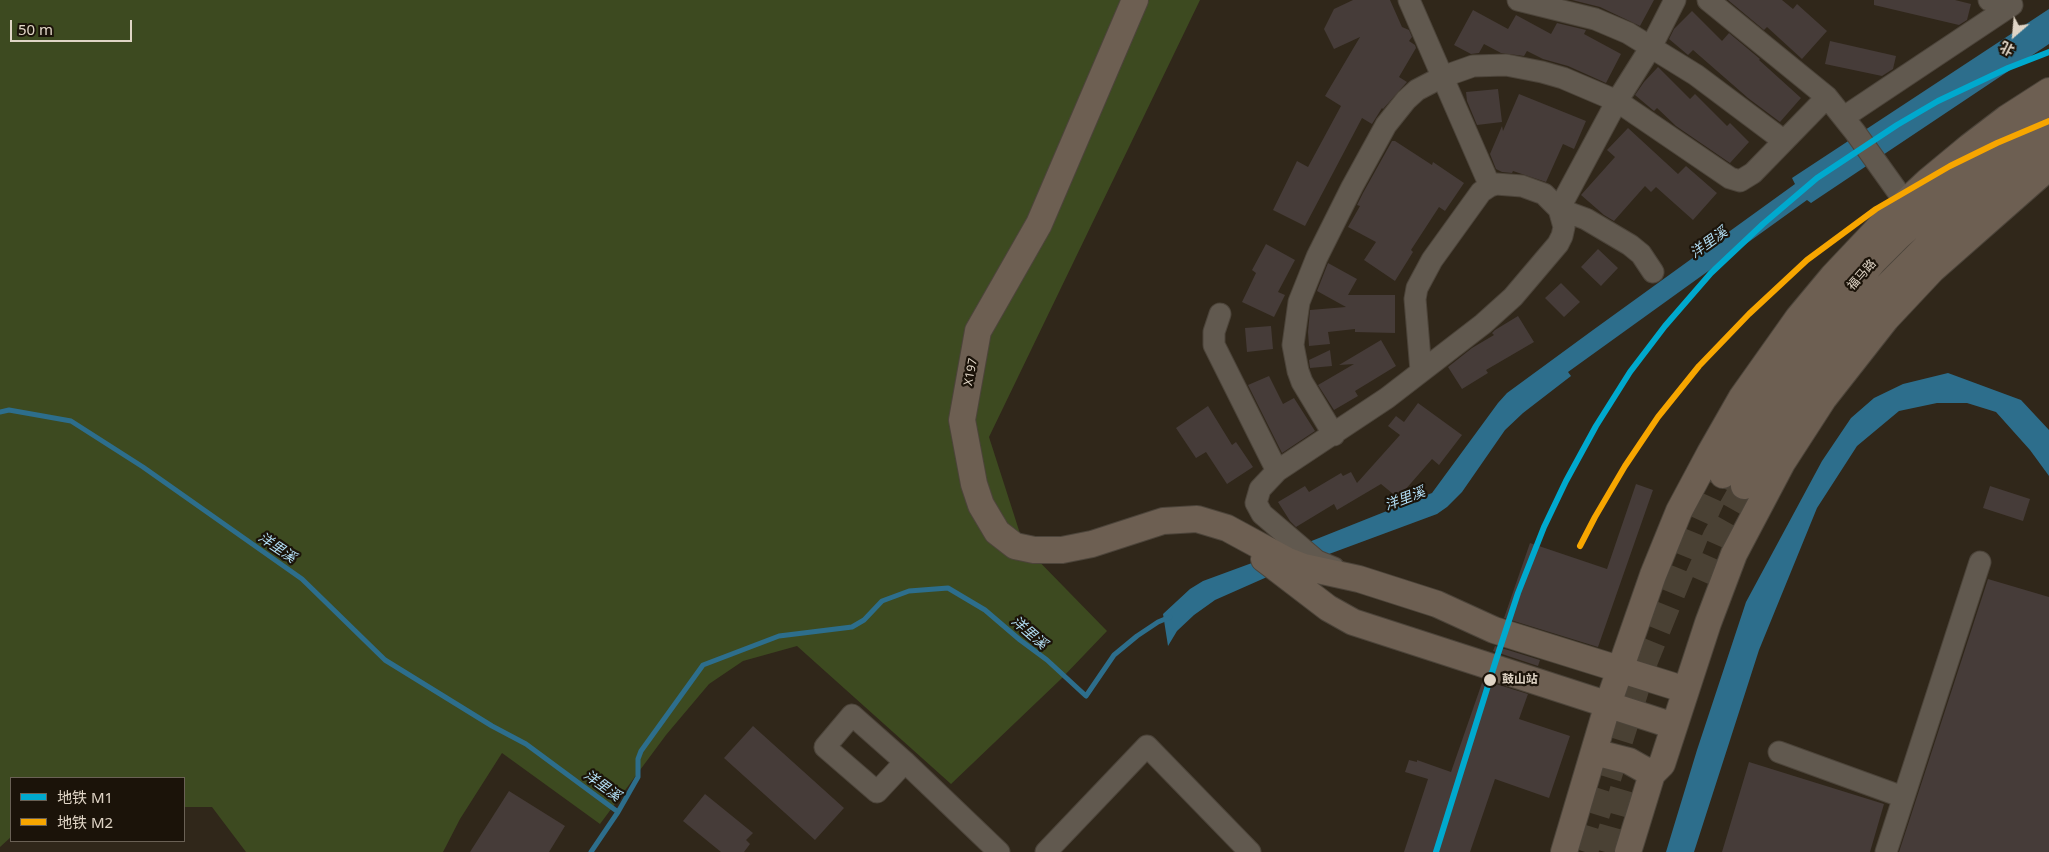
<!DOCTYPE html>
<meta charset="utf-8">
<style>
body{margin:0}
#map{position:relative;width:2049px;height:852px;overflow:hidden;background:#30271a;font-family:"Noto Sans","Noto Sans SC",sans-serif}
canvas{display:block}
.legend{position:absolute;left:10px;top:777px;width:175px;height:65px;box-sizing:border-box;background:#1b1309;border:1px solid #6a6155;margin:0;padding:6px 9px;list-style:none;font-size:15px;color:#e0d5c6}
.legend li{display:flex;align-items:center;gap:10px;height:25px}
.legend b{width:25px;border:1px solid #6a6155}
.north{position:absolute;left:1989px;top:10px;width:50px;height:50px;-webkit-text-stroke:4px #1b1309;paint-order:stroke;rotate:207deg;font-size:14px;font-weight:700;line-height:20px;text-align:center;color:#e0d5c6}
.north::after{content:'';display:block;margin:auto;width:18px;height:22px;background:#e0d5c6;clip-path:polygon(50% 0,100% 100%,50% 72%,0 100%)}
.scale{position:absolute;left:10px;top:20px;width:122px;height:22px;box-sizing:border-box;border:2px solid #e0d5c6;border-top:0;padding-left:6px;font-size:15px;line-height:18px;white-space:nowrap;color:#e0d5c6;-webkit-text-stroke:4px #1b1309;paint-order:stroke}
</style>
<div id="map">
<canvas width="2049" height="852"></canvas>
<ul class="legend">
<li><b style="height:6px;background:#00a9ce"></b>地铁 M1</li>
<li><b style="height:6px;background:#f7a600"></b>地铁 M2</li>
</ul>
<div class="north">北</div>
<div class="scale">50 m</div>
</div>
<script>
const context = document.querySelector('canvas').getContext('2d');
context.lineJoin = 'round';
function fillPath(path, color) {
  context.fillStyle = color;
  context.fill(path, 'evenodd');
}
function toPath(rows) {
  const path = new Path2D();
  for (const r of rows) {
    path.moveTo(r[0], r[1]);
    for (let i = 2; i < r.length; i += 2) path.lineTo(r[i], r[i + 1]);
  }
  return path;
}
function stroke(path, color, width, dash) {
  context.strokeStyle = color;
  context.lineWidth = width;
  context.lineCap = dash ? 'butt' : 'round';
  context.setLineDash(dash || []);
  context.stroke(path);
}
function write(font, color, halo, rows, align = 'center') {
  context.font = font + ' "Noto Sans","Noto Sans SC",sans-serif';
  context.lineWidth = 4.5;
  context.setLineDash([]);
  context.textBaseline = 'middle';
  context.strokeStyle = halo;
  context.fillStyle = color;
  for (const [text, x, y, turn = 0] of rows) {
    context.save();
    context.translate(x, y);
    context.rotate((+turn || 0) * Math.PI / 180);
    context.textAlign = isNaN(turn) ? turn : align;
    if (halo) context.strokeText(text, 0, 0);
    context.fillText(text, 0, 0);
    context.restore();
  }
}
fillPath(toPath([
 [0,0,1200,0,989,437,1024,546,1107,631,1061,679,951,784,797,646,743,661,709,684,666,735,600,824,502,753,460,819,443,852,246,852,212,807,184,807,184,778,11,778,11,837,0,847]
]), '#3d4a20');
fillPath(toPath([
 [2049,9,2049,44,1811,203,1807,200,1568,372,1571,376,1523,413,1505,430,1462,492,1447,507,1437,514,1267,577,1215,600,1194,615,1177,631,1168,646,1163,614,1190,589,1203,581,1309,542,1432,493,1498,403,1507,393,1593,330,1795,184,1792,178],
 [1948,373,2021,400,2049,430,2049,476,2030,450,1996,412,1967,403,1937,403,1899,411,1857,446,1817,508,1759,650,1694,852,1666,852,1697,750,1746,602,1822,461,1851,418,1874,398,1903,384]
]), '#2d6e8c');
stroke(toPath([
 [0,412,9,410,71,421,143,467,302,579,385,660,492,726,526,744,618,812,638,777,638,759,641,751,703,665,779,636,852,627,864,620,882,601,909,591,948,588,985,610,1020,640,1047,660,1086,696,1114,655,1137,636,1158,622,1170,617],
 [591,852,618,812]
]), '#2d6e8c', 5);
fillPath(toPath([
 [1353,0,1390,0,1402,27,1409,30,1412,37,1409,41,1415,45,1416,48,1399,77,1407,82,1383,109,1382,108,1372,124,1362,118,1305,226,1273,210,1297,161,1308,167,1341,106,1325,96,1360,37,1334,49,1324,29,1334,9],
 [1572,0,1654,0,1640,26,1600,7],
 [1728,0,1782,0,1793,9,1797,4,1827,31,1802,59,1767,27,1764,30],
 [1874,0,1955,0,1971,4,1967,20,1959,25,1874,5],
 [1473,10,1508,29,1516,15,1551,34,1557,23,1586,30,1584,34,1621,54,1606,83,1568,66,1543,59,1527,51,1524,56,1501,53,1484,44,1479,53,1471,54,1454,45],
 [1692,11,1722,41,1729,33,1760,59,1759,60,1801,98,1780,122,1748,98,1693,50,1688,55,1669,39,1674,29],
 [1830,41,1896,56,1893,69,1882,76,1825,64],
 [1658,67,1690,99,1695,94,1727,126,1730,123,1749,142,1730,163,1676,126,1657,108,1654,111,1635,95,1644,82],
 [1498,89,1502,122,1477,125,1467,101,1466,92],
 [1519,94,1586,121,1574,149,1563,144,1546,182,1513,171,1512,173,1502,172,1496,169,1490,154,1502,126,1503,131],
 [1628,128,1678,174,1686,166,1717,193,1693,220,1656,187,1651,192,1645,186,1614,221,1604,215,1581,195,1615,157,1607,150],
 [1392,141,1395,141,1432,165,1433,162,1464,183,1445,211,1439,207,1411,250,1413,252,1395,281,1364,260,1376,242,1348,227,1360,206,1357,205,1363,193],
 [1266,244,1295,260,1278,292,1285,295,1274,317,1242,302,1256,273,1252,270],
 [1598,249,1618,268,1601,286,1581,267],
 [1328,263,1357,279,1348,295,1395,295,1395,333,1355,332,1355,329,1328,332,1330,344,1309,346,1308,332,1310,310,1346,307,1317,291],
 [1561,283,1580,302,1564,317,1545,298],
 [1518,316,1534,342,1486,370,1488,373,1462,389,1448,367,1472,348,1494,335,1492,333,1495,330],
 [1271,326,1273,349,1247,352,1245,328],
 [1381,340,1396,366,1355,391,1358,396,1334,410,1318,385,1354,364,1339,365],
 [1330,350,1332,366,1310,368,1309,360],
 [1269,376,1283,404,1294,398,1315,431,1282,453,1248,385],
 [1418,403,1462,435,1439,465,1432,459,1398,498,1381,484,1337,510,1334,504,1296,527,1290,521,1278,502,1305,486,1309,492,1341,473,1343,476,1351,472,1357,483,1400,435,1388,426,1396,416,1404,422],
 [1208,406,1232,445,1236,442,1253,467,1227,484,1206,452,1196,458,1176,428],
 [1636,484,1653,490,1598,647,1504,618,1530,543,1607,569],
 [1990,486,2030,499,2023,521,1983,508],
 [1988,579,2049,597,2049,852,1899,852],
 [1495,646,1540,660,1538,666,1493,651],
 [1483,680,1528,694,1519,719,1570,736,1549,798,1495,779,1470,852,1404,852,1428,779,1405,772,1409,760,1417,762,1417,760,1451,772],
 [753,726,844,808,815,840,724,758],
 [1749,762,1884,804,1870,852,1722,852],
 [509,791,565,826,549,852,470,852],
 [705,794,753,833,746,840,750,844,744,852,721,852,683,821]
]), '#463c39');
stroke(toPath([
 [1697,579,1716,536,1744,486],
 [1585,852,1645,661,1697,532,1723,475],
 [1605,852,1624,786]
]), '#4a4134', 26, [26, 13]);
const minor = toPath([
 [1409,0,1490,186],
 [1518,0,1595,19,1628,33,1696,75,1784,141],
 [1708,0,1827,97,1855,132,1905,202],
 [1844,117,2012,5,1989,0],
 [1653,272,1641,254,1630,245,1586,219,1559,209,1617,101,1651,47,1675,0],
 [1220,314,1214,332,1214,345,1277,471],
 [1334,435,1302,382,1298,371,1293,345,1299,302,1317,257,1352,187,1386,125,1406,100,1417,90,1442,77,1473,66,1506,65,1542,72,1563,78,1617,101,1730,178,1740,181,1753,173,1827,97],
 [1334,568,1317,561,1262,514,1256,503,1260,489,1277,471,1387,398,1483,324,1513,297,1558,244,1562,236,1564,227,1559,209,1544,194,1522,186,1496,184,1490,186,1481,192,1432,260,1417,288,1415,299,1421,371],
 [1779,752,1903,797],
 [905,762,877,792,825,747,852,715,905,762,999,852],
 [1046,852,1147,746,1250,852],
 [1886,852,1980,562]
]);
const major = toPath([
 [1135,0,1039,224,978,331,962,420,974,484,981,505,997,532,1015,546,1034,550,1062,550,1092,544,1163,521,1197,519,1227,528,1286,560,1304,567,1359,579,1437,604,1494,630,1686,690],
 [1723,475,1762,409,1801,349,1874,261,1898,237,1980,165,2049,118],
 [1744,486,1801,393,1824,360,1869,304,1944,229,1997,183,2049,145],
 [1264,559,1328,608,1353,622,1674,726],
 [1594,752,1629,761,1652,774],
 [1564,852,1608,704,1653,575,1679,511,1710,453,1742,397,1798,318,1833,276,1885,221,1928,181,1969,147,2007,118,2049,91],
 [1628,852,1652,774,1662,764,1708,623,1734,554,1782,463,1824,398,1886,319,1932,270,2049,167]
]);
stroke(minor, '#4c443a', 23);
stroke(major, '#4c443a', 28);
stroke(minor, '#61594f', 21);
stroke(major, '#6d5f52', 26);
stroke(toPath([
 [1436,852,1496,660,1518,593,1544,527,1566,481,1596,426,1630,372,1665,326,1711,273,1763,224,1817,178,1897,125,1938,101,2008,68,2049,52]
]), '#00a9ce', 6);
stroke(toPath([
 [1580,546,1595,517,1625,466,1658,417,1699,366,1749,314,1807,260,1876,209,1950,166,1997,143,2049,121]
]), '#f7a600', 6);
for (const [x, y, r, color] of [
 [1490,680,7,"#e0d5c6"]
]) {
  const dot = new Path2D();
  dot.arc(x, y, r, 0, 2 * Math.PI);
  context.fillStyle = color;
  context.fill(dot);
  stroke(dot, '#1b1309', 2);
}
write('12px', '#e0d5c6', '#1b1309', [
 ["福马路",1862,275,-48],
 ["X197",971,372,-79]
]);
write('bold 12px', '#e0d5c6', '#1b1309', [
 ["鼓山站",1502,680]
], 'left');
write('italic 14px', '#b1ddf4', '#1b1309', [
 ["洋里溪",1709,243,-36],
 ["洋里溪",1405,499,-21],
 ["洋里溪",277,548,34],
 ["洋里溪",1029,633,41],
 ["洋里溪",602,786,36]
]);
</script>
